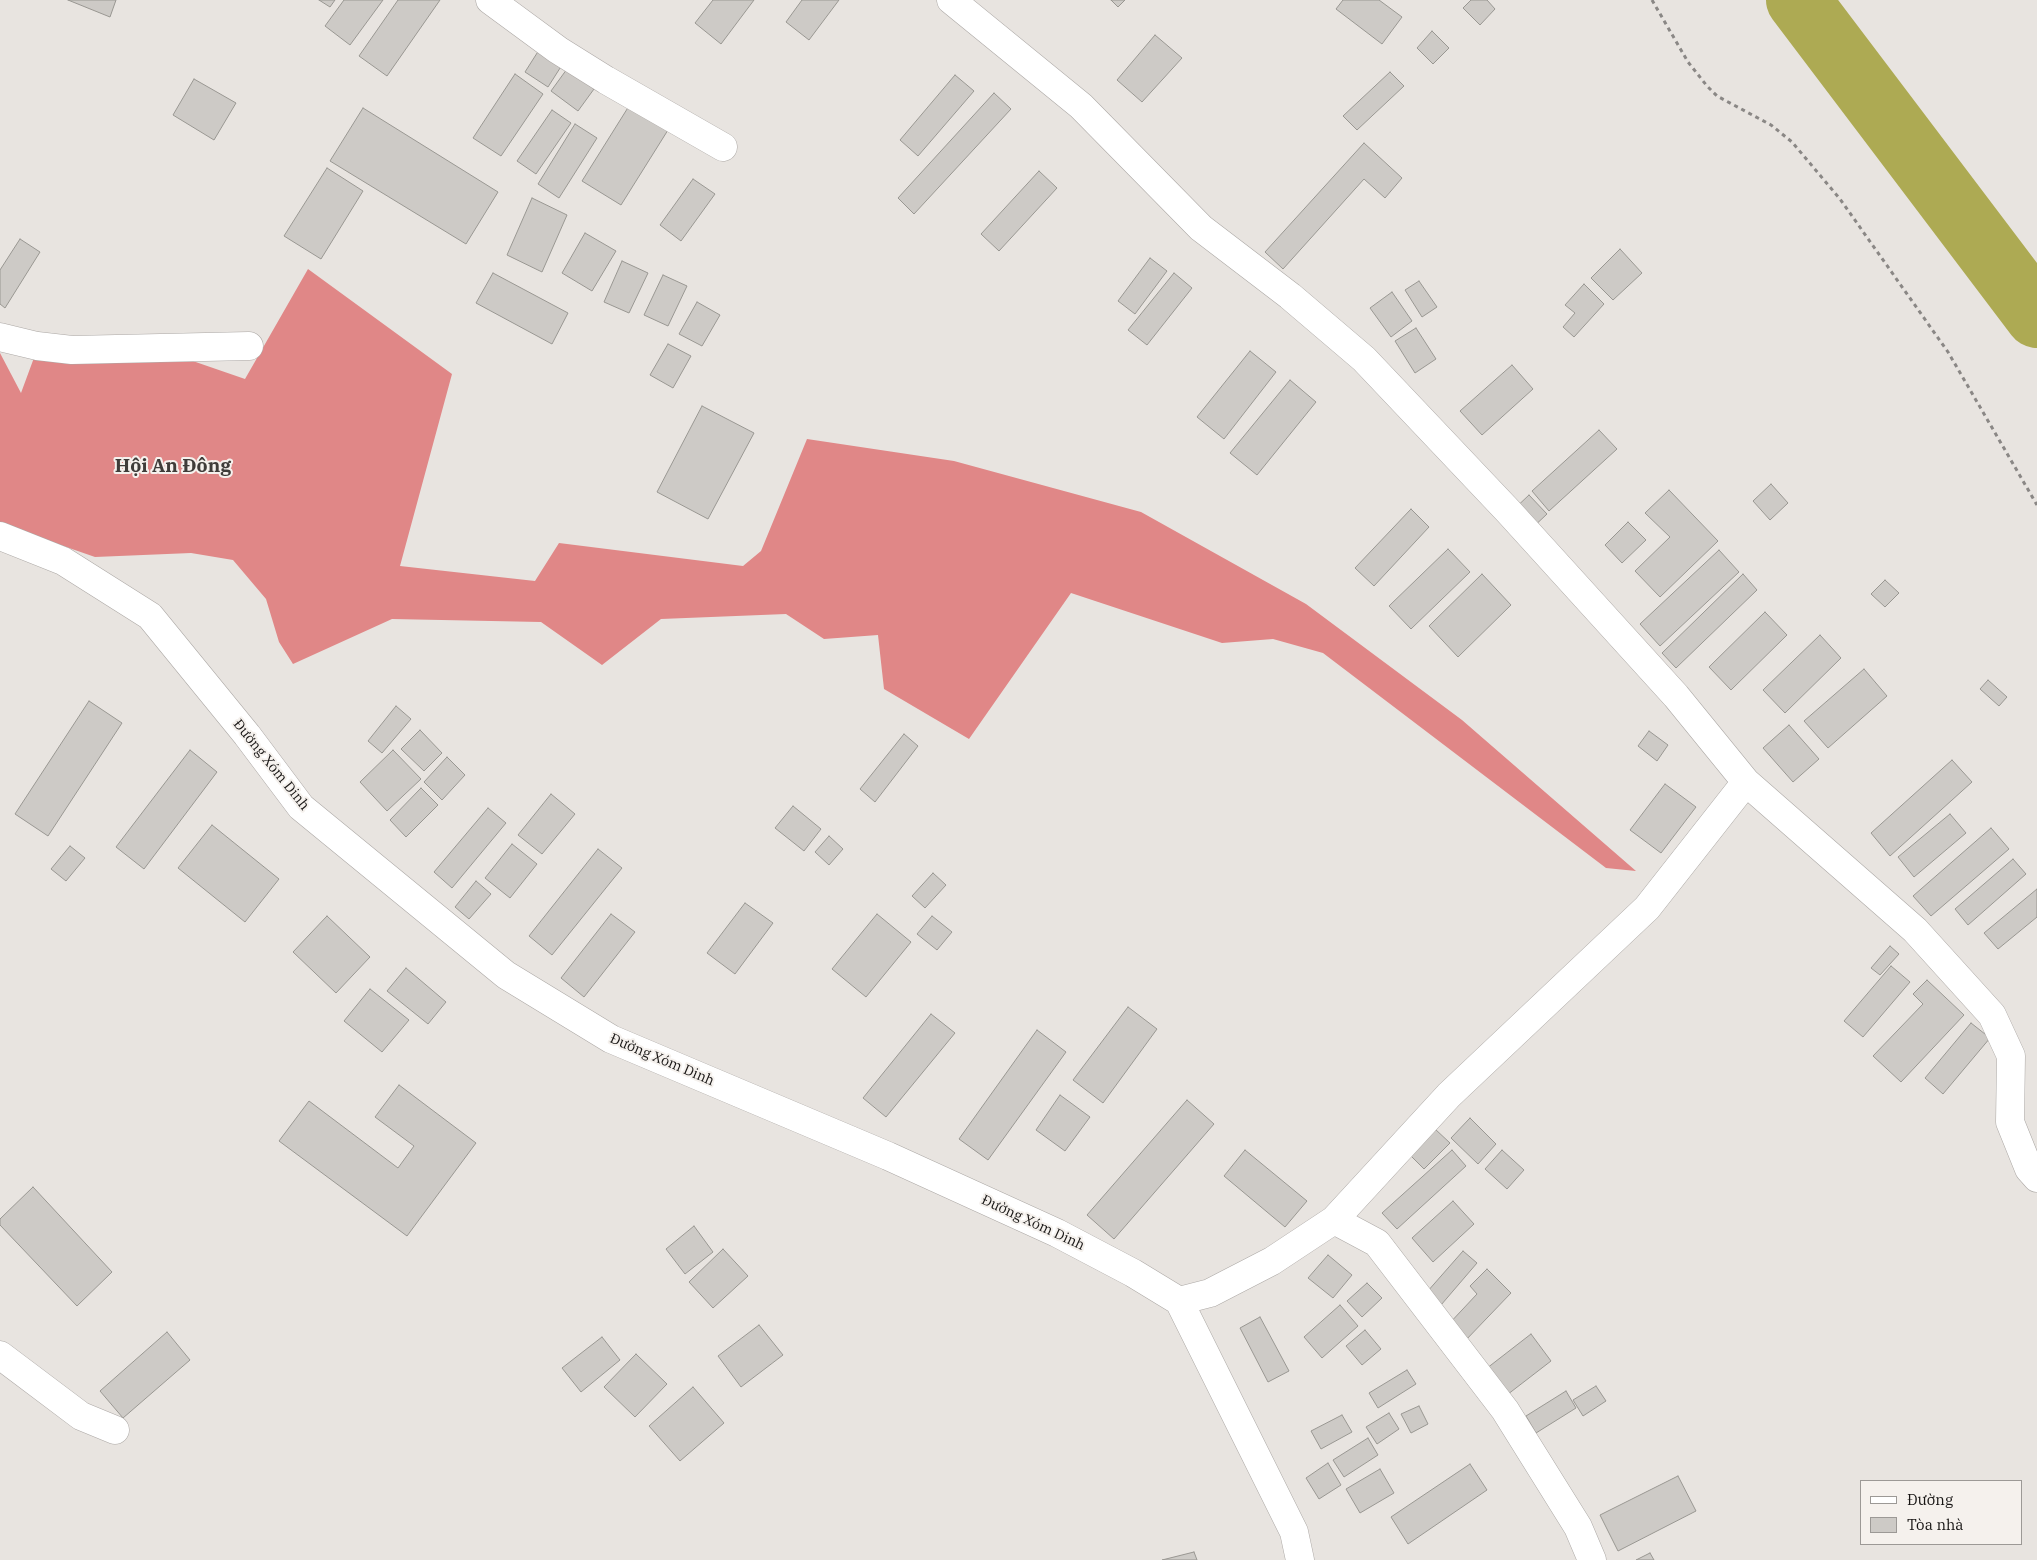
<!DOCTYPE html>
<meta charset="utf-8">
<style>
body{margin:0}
#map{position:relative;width:2037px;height:1560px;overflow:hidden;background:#e8e4e0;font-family:"IBM Plex Serif",serif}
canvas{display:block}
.legend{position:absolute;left:1860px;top:1480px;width:162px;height:65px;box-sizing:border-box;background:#f5f1ed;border:1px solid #9c9996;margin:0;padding:6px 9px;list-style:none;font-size:15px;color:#161413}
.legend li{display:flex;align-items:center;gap:10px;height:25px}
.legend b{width:25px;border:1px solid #9c9996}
</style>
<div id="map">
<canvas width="2037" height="1560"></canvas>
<ul class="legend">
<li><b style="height:6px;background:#fff"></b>Đường</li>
<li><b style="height:14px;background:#cdcac6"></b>Tòa nhà</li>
</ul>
</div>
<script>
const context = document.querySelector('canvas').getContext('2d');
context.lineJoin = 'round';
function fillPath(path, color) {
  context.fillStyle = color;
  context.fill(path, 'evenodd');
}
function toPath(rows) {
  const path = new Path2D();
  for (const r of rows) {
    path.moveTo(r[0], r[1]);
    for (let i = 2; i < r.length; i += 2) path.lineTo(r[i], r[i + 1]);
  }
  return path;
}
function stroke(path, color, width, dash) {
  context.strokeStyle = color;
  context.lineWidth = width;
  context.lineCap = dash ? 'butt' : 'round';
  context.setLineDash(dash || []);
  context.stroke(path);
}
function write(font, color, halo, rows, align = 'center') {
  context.font = font + ' "IBM Plex Serif",serif';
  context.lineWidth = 4;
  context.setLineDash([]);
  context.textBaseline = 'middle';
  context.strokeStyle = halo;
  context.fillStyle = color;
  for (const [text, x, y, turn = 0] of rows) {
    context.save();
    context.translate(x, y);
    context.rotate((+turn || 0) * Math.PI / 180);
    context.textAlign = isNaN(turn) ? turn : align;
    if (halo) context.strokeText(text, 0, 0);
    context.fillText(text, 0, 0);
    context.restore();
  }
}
fillPath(toPath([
 [308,269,452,374,400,566,535,581,559,543,743,566,761,551,807,439,954,461,1141,512,1306,604,1462,720,1636,871,1606,868,1323,653,1273,639,1222,643,1071,593,969,739,884,689,878,635,824,639,786,614,661,619,602,665,541,622,392,619,293,664,279,642,266,599,233,560,191,553,95,557,0,524,0,353,21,393,35,355,126,338,245,379]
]), '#e08787');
stroke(toPath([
 [1798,0,2037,316]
]), '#adaa53', 64);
const building = toPath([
 [68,0,116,0,110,17,68,0],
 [319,0,335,0,330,7,319,0],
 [344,0,383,0,350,45,325,26,344,0],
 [398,0,440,0,387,76,359,56,398,0],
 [713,0,754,0,721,44,695,23,713,0],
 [802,0,839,0,809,40,786,22,802,0],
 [1111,0,1125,0,1118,7,1111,0],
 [1343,0,1379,0,1402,17,1382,44,1336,9,1343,0],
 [1471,0,1487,0,1495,9,1480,25,1463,8,1471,0],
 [1432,31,1449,48,1433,64,1417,48,1432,31],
 [1155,35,1182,58,1142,102,1117,80,1155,35],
 [539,50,562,65,548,87,525,72,539,50],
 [567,69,594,89,578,111,551,91,567,69],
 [1390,72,1404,86,1357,130,1343,116,1390,72],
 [515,74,543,94,501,156,473,138,515,74],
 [955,75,974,91,918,156,900,140,955,75],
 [194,79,236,103,214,140,173,115,194,79],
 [994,93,1011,109,914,214,898,198,994,93],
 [629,106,668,130,621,205,582,181,629,106],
 [363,108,498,192,466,244,330,161,363,108],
 [552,110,571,123,536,174,517,161,552,110],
 [575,124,597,138,559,198,538,184,575,124],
 [1364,143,1402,178,1385,198,1364,179,1283,269,1265,252,1364,143],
 [327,168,363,191,321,259,284,236,327,168],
 [1039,171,1057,188,999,251,981,234,1039,171],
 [693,179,715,194,681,241,660,225,693,179],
 [532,198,567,215,542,272,507,255,532,198],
 [585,233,616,251,592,291,562,273,585,233],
 [20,239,40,252,5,308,0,304,0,270,20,239],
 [1620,249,1642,273,1613,300,1591,278,1620,249],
 [1150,258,1167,271,1135,314,1118,301,1150,258],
 [622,261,648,273,629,313,604,302,622,261],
 [493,273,568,313,552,344,476,303,493,273],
 [1174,273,1192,288,1147,345,1128,330,1174,273],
 [663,275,687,286,668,326,644,315,663,275],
 [1419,281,1437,307,1422,317,1405,290,1419,281],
 [1584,284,1604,304,1574,337,1563,327,1575,313,1565,305,1584,284],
 [1392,292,1412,321,1391,337,1370,308,1392,292],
 [697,302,720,315,702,346,679,334,697,302],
 [1416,328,1436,359,1415,373,1395,341,1416,328],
 [668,344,691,356,673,388,650,375,668,344],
 [1250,351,1276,372,1224,439,1197,417,1250,351],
 [1512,365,1533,389,1482,435,1460,411,1512,365],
 [1290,380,1316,402,1257,475,1230,453,1290,380],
 [702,406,754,433,708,519,657,492,702,406],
 [1599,430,1617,449,1549,511,1532,491,1599,430],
 [1771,484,1788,503,1770,520,1753,501,1771,484],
 [1669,490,1718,541,1660,597,1635,571,1670,537,1645,513,1669,490],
 [1529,495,1547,514,1529,531,1511,512,1529,495],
 [1411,509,1429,527,1374,586,1355,568,1411,509],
 [1628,522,1646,540,1622,563,1605,545,1628,522],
 [1448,549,1470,572,1411,629,1389,606,1448,549],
 [1719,550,1739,572,1660,646,1640,624,1719,550],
 [1482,574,1511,605,1458,657,1429,626,1482,574],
 [1743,574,1757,590,1676,668,1662,653,1743,574],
 [1885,580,1899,593,1885,607,1871,594,1885,580],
 [1765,612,1787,635,1731,690,1709,667,1765,612],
 [1820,635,1841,658,1785,713,1763,690,1820,635],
 [1864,669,1887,696,1828,748,1804,721,1864,669],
 [1988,680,2007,697,1999,706,1980,689,1988,680],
 [89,701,122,723,48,836,15,814,89,701],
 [396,706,411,719,382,753,368,741,396,706],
 [1789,725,1819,759,1793,782,1763,748,1789,725],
 [420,730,442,753,424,771,401,749,420,730],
 [1649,731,1668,745,1657,761,1638,746,1649,731],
 [904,734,918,746,875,802,860,789,904,734],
 [190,750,217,772,144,869,116,847,190,750],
 [393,750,421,779,387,811,360,782,393,750],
 [447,757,465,775,442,800,424,782,447,757],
 [1952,760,1972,782,1890,856,1871,833,1952,760],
 [1665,784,1696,807,1661,853,1630,830,1665,784],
 [421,788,438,805,406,837,390,820,421,788],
 [551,794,575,814,542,854,518,835,551,794],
 [793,806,821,829,804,851,775,828,793,806],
 [488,808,506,823,452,888,434,872,488,808],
 [1950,814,1966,833,1914,877,1898,857,1950,814],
 [212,825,279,879,245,922,178,868,212,825],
 [1991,828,2009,849,1931,916,1913,896,1991,828],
 [829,836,843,849,829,865,815,852,829,836],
 [512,844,537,864,510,898,485,878,512,844],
 [70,846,85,858,66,881,51,869,70,846],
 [598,849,622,868,552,955,529,936,598,849],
 [2013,859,2026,874,1968,925,1955,909,2013,859],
 [933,873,946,885,925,908,912,896,933,873],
 [476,881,491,894,469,919,455,907,476,881],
 [2037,889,2037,917,1998,949,1984,933,2037,889],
 [745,903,773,923,735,974,707,953,745,903],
 [611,914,635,932,584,997,561,978,611,914],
 [877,914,911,942,866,997,832,969,877,914],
 [327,916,370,957,336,993,293,952,327,916],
 [932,916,952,932,937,950,917,934,932,916],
 [1890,946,1899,954,1880,975,1871,968,1890,946],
 [1891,966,1910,982,1863,1037,1844,1021,1891,966],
 [406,968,446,1002,428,1024,387,991,406,968],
 [1927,980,1964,1015,1901,1082,1873,1056,1923,1004,1913,994,1927,980],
 [370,989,409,1020,382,1052,344,1021,370,989],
 [1128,1007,1157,1029,1103,1103,1073,1080,1128,1007],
 [931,1014,955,1033,886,1117,863,1098,931,1014],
 [1971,1023,1990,1038,1943,1094,1925,1078,1971,1023],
 [1037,1030,1066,1052,988,1160,959,1139,1037,1030],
 [399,1085,476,1143,407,1236,279,1141,309,1101,398,1168,414,1146,375,1117,399,1085],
 [1060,1095,1090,1117,1065,1151,1036,1130,1060,1095],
 [1187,1100,1214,1124,1114,1239,1087,1215,1187,1100],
 [1470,1118,1496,1144,1478,1164,1451,1138,1470,1118],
 [1435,1129,1450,1143,1424,1169,1410,1155,1435,1129],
 [1245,1150,1307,1201,1285,1227,1224,1176,1245,1150],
 [1452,1150,1466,1166,1397,1229,1382,1213,1452,1150],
 [1502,1150,1524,1170,1507,1189,1485,1169,1502,1150],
 [33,1187,112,1272,77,1306,0,1225,0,1219,33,1187],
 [1453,1201,1474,1224,1433,1262,1412,1238,1453,1201],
 [694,1226,713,1252,685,1274,666,1249,694,1226],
 [723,1249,748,1276,713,1308,689,1282,723,1249],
 [1463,1251,1477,1263,1441,1305,1427,1292,1463,1251],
 [1328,1255,1352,1275,1333,1298,1308,1278,1328,1255],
 [1487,1269,1511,1293,1464,1342,1447,1326,1477,1294,1470,1286,1487,1269],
 [1367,1283,1382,1298,1362,1317,1347,1301,1367,1283],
 [1340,1305,1358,1326,1322,1358,1304,1337,1340,1305],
 [1260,1317,1289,1371,1268,1382,1240,1328,1260,1317],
 [759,1325,783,1355,741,1387,718,1356,759,1325],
 [1365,1330,1381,1349,1362,1365,1346,1346,1365,1330],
 [167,1332,190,1360,123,1418,100,1391,167,1332],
 [1531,1334,1551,1361,1503,1398,1482,1372,1531,1334],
 [602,1337,620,1360,581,1392,562,1368,602,1337],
 [636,1354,667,1384,635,1417,604,1387,636,1354],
 [1407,1370,1416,1384,1378,1408,1369,1393,1407,1370],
 [1596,1386,1606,1401,1583,1416,1573,1400,1596,1386],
 [693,1387,724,1423,680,1461,649,1426,693,1387],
 [1566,1391,1576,1408,1536,1433,1526,1416,1566,1391],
 [1419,1406,1428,1424,1411,1433,1401,1414,1419,1406],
 [1389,1413,1399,1429,1377,1444,1366,1427,1389,1413],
 [1342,1415,1352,1432,1321,1449,1311,1431,1342,1415],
 [1368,1438,1378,1455,1344,1477,1333,1460,1368,1438],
 [1328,1463,1341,1485,1319,1499,1306,1478,1328,1463],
 [1470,1464,1487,1490,1408,1544,1391,1517,1470,1464],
 [1380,1469,1394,1493,1360,1513,1346,1489,1380,1469],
 [1678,1476,1696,1511,1618,1551,1600,1515,1678,1476],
 [1194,1552,1197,1560,1162,1560,1194,1552],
 [1650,1553,1654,1560,1636,1560,1650,1553]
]);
fillPath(building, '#cdcac6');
stroke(building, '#999792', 1);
const minor = toPath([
 [490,0,558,50,606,80,723,147],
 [951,0,1081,106,1201,228,1290,296,1364,359,1508,511,1676,696,1746,782,1915,930,1992,1015,2011,1056,2010,1122,2029,1169,2037,1178],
 [0,337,37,346,72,350,249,346],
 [0,536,63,561,150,616,247,735,301,807,506,975,611,1039,888,1156,1057,1233,1133,1273,1179,1301,1294,1532,1300,1560],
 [1334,1220,1377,1243,1505,1410,1578,1527,1592,1560],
 [1179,1301,1210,1293,1272,1261,1334,1220,1449,1095,1647,908,1746,782],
 [0,1355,81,1416,115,1430]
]);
stroke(minor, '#aca8a5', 29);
stroke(toPath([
 [1652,0,1688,62,1707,86,1717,96,1771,125,1792,142,1840,199,1948,352,2037,505]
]), '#8a8785', 3, [4, 4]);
stroke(minor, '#fff', 28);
write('14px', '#161413', '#f5f1ed', [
 ["Đường Xóm Dinh",271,765,51],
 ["Đường Xóm Dinh",662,1060,23],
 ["Đường Xóm Dinh",1033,1223,25]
]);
write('bold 19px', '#3f3c39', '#f5f1ed', [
 ["Hội An Đông",173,467]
]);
</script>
